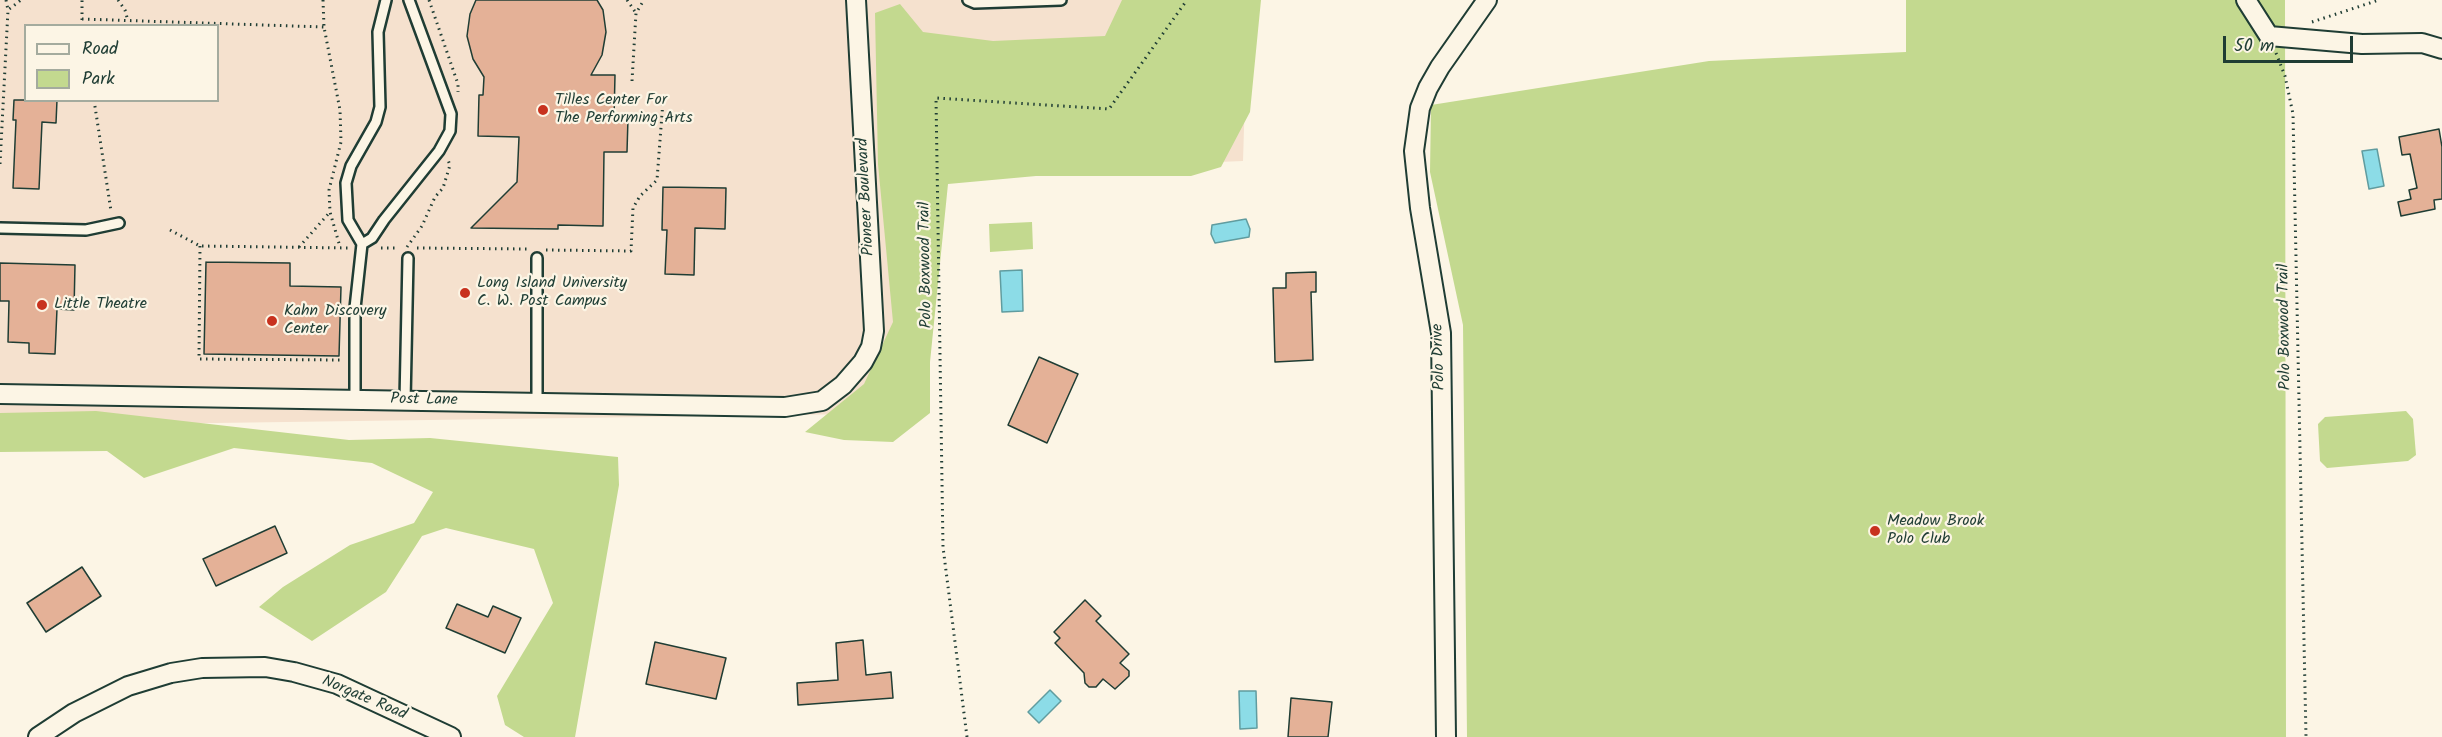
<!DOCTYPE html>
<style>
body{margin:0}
#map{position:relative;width:2442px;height:737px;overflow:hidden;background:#fcf5e5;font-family:Kalam,sans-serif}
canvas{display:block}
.legend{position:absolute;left:24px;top:24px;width:195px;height:78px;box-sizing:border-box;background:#fcf5e5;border:2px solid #a4ab9e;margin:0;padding:8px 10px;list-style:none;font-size:18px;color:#1f3d34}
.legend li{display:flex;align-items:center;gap:12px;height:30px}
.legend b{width:30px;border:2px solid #a4ab9e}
.scale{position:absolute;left:2223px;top:36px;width:130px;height:27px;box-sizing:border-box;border:3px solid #1f3d34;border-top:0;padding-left:8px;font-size:18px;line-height:21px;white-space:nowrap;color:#1f3d34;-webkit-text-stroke:4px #fcf5e5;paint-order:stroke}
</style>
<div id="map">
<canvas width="2442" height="737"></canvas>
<ul class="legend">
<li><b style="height:8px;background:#fcf5e5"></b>Road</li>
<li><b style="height:16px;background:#c3d98f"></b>Park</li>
</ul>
<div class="scale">50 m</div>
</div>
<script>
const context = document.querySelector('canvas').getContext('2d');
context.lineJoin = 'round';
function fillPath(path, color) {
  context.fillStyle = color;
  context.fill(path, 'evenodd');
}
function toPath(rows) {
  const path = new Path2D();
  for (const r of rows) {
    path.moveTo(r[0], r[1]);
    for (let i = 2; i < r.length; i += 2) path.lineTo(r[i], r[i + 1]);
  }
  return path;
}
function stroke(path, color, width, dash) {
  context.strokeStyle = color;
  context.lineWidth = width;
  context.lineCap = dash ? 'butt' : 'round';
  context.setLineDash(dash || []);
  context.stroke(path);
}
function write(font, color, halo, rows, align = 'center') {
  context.font = font + ' Kalam,sans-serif';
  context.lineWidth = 4.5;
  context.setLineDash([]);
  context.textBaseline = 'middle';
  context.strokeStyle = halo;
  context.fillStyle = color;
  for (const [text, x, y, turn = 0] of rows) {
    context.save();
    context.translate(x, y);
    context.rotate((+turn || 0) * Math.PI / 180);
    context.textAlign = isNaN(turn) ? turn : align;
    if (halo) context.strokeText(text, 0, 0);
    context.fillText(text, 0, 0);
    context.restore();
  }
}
fillPath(toPath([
 [0,0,1248,0,1243,161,929,174,930,413,0,426],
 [26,26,218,26,218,100,26,100]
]), '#f5e1ce');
fillPath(toPath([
 [1122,0,1261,0,1250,112,1221,167,1191,176,1036,176,948,184,930,362,930,413,893,442,844,440,805,432,864,384,893,322,878,164,875,13,900,4,923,32,993,41,1105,36],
 [1906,0,2285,0,2286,737,1467,737,1463,325,1430,172,1431,105,1709,61,1906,52],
 [1032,222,1033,249,990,252,989,224],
 [96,411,349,440,430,438,618,457,619,485,575,737,524,737,505,725,497,696,553,603,534,549,446,528,422,536,386,592,312,641,259,607,283,587,350,545,414,523,433,492,372,463,234,448,144,478,107,451,0,452,0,413],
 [2406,411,2413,419,2416,455,2408,461,2327,468,2320,461,2318,424,2325,417]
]), '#c3d98f');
const water = toPath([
 [2377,149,2384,186,2369,189,2362,151,2377,149],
 [1246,219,1250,229,1249,237,1215,243,1211,234,1212,225,1246,219],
 [1022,270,1023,311,1002,312,1000,271,1022,270],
 [1050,690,1061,701,1039,723,1028,712,1050,690],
 [1239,691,1256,691,1257,728,1240,729,1239,691]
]);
fillPath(water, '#8cdce7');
stroke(water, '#609c9f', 1.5);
const building = toPath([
 [476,0,597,0,603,10,606,32,602,55,591,75,615,75,614,118,628,118,627,152,604,152,603,226,558,225,558,229,471,228,517,182,519,137,478,136,479,95,483,95,484,77,473,59,467,36,470,14,476,0],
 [14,100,57,100,56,123,42,122,39,189,13,188,16,120,13,120,14,100],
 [2439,129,2442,147,2442,199,2434,200,2435,209,2401,216,2398,202,2411,199,2409,190,2417,188,2410,154,2402,155,2399,137,2439,129],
 [663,187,726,188,725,229,695,228,694,275,665,274,667,230,662,230,663,187],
 [206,262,290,263,290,286,341,287,339,356,204,354,206,262],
 [0,263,75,265,74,310,57,309,55,354,29,353,29,343,8,342,9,301,0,301,0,263],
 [1316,272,1316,292,1311,292,1313,360,1275,362,1273,288,1286,288,1286,273,1316,272],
 [1039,357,1078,374,1047,443,1008,425,1039,357],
 [275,526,287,553,216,586,203,559,275,526],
 [82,567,101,596,46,632,27,603,82,567],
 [1085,600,1101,616,1096,621,1129,654,1120,663,1129,671,1129,676,1115,689,1103,679,1096,687,1089,687,1085,683,1084,673,1055,643,1060,638,1054,632,1085,600],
 [457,604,488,617,493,606,521,618,505,653,446,628,457,604],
 [863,640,866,675,891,672,893,698,798,705,797,683,838,680,836,643,863,640],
 [655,642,726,658,716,699,646,684,655,642],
 [1291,698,1332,702,1328,737,1288,737,1291,698]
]);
fillPath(building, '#e4b197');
stroke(building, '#1f3d34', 1.5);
const lane = toPath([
 [968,0,975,3,1061,0],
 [0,228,86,230,119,223],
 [362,244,372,238,384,220,439,151,450,131,451,114,409,0],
 [537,258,537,403],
 [355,400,355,308,362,244,348,220,346,183,351,166,376,122,380,107,378,32,386,0],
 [405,401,408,258]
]);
const street = toPath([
 [2246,0,2269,36,2362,44,2422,43,2442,49],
 [0,394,785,407,822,401,843,385,863,362,871,347,874,331,856,0],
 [38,737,74,713,128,686,171,673,202,668,265,667,294,672,337,684,451,737],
 [1446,737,1441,333,1420,208,1414,151,1420,108,1428,88,1440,67,1487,0]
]);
stroke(lane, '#1f3d34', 14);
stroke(street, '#1f3d34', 22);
stroke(toPath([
 [6,0,8,10],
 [118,0,125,10,128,21],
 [323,0,324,27,340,110,341,142,329,190,330,212,340,247],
 [429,0,458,84,458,92],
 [627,0,636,13],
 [82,19,324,27],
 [2312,22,2379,0],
 [82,26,82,0],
 [2276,53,2285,76,2293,114,2306,737],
 [632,81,636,13,644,0],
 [94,100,111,211],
 [0,164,8,10,21,0],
 [170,230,200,246,350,248],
 [200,246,199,359,342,360],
 [299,247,330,212],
 [407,247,422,226,435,197,443,188,450,165,448,160],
 [381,248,398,248],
 [417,248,527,249],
 [546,250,631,251,633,208,640,196,657,180,663,101],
 [967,737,943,547,936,98,1109,109,1187,0]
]), '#1f3d34', 3, [1.5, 4.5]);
stroke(lane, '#fcf5e5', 9);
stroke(street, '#fcf5e5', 18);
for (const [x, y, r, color] of [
 [543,110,6,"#c8321e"],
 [465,293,6,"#c8321e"],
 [42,305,6,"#c8321e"],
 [272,321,6,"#c8321e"],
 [1875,531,6,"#c8321e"]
]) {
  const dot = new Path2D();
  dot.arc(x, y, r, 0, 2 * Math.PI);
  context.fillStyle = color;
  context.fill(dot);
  stroke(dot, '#fcf5e5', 2);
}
write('16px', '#1f3d34', '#fcf5e5', [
 ["Tilles Center For",555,101],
 ["The Performing Arts",555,119],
 ["Long Island University",477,284],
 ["C. W. Post Campus",477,302],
 ["Little Theatre",54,305],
 ["Kahn Discovery",284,312],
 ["Center",284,330],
 ["Meadow Brook",1887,522],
 ["Polo Club",1887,540]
], 'left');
write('16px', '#1f3d34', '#fcf5e5', [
 ["Pioneer Boulevard",867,197,-93],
 ["Polo Boxwood Trail",927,265,-91],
 ["Polo Boxwood Trail",2286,327,-91],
 ["Polo Drive",1440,357,-92],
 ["Post Lane",424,401,1],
 ["Norgate Road",364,699,23]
]);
</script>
